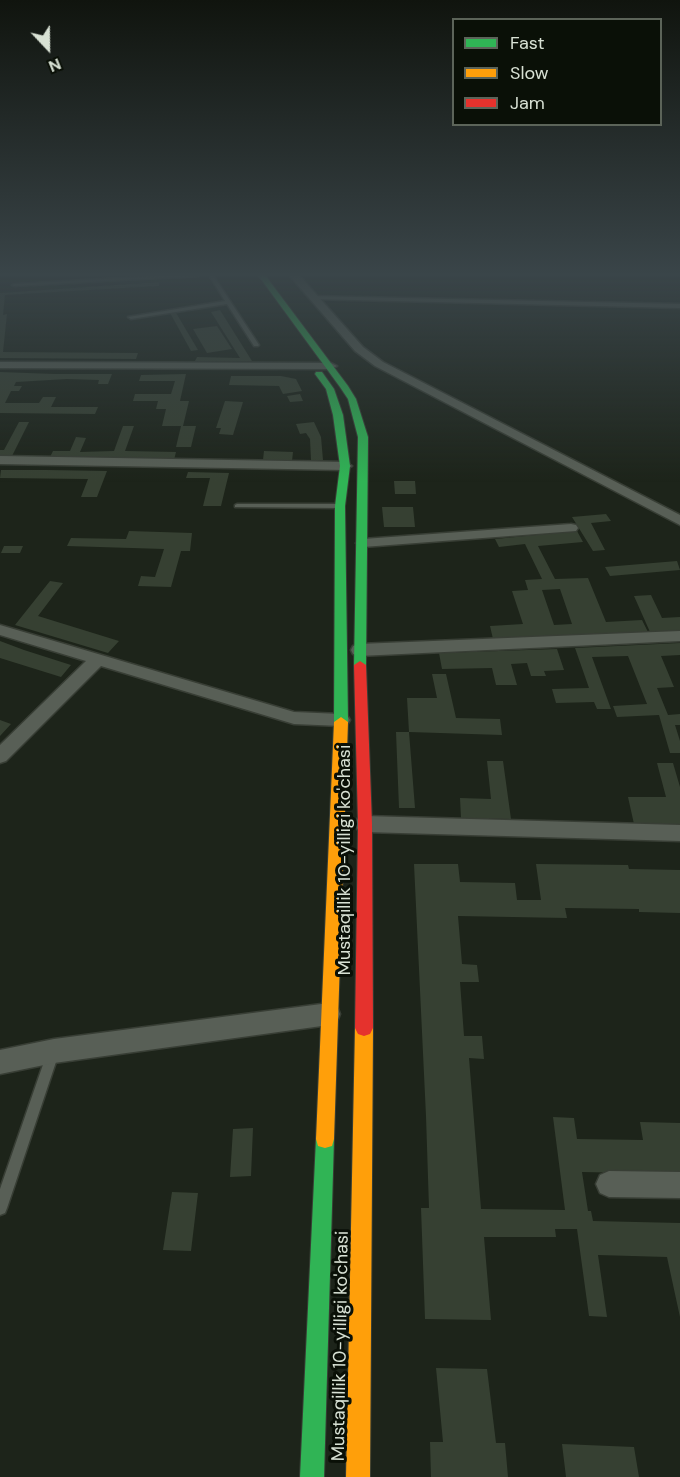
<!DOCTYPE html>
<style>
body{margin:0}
#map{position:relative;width:680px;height:1477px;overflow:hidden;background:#1d241a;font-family:"DM Sans",sans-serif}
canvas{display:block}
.legend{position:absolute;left:452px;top:18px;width:210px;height:108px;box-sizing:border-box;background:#0a1007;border:2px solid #5c6459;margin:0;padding:8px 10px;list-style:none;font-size:18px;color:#d8e1d4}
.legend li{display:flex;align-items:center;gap:12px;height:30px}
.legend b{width:30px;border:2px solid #5c6459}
.north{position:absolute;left:18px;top:18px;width:60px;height:60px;-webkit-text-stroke:4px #0a1007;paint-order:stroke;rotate:158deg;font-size:16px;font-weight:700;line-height:24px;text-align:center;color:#d8e1d4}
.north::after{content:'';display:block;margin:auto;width:21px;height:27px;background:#d8e1d4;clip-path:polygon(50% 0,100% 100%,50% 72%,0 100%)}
</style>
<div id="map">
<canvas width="680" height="1477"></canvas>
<ul class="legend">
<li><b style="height:8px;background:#30b455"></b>Fast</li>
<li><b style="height:8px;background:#ff9f0a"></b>Slow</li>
<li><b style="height:8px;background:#e5322d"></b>Jam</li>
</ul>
<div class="north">N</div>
</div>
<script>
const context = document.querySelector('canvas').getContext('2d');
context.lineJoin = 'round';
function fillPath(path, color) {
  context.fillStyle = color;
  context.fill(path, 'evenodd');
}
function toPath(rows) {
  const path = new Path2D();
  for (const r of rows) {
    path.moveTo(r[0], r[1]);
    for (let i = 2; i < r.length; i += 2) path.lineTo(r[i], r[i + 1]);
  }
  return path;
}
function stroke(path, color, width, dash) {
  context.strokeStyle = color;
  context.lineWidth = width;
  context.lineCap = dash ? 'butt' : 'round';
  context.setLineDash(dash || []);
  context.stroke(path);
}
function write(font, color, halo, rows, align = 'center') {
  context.font = font + ' "DM Sans",sans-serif';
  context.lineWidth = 6;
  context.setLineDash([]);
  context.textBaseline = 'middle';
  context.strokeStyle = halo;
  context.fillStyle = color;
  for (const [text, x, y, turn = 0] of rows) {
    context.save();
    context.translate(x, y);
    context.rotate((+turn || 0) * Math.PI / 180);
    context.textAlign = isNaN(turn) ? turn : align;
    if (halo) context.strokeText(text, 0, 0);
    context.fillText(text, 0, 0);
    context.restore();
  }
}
fillPath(toPath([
 [159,282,159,286,5,295,3,315,7,314,3,352,138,353,136,359,0,358,0,293],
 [220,310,252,361,195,361,197,357,240,358,211,312],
 [169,311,175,311,198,350,191,351],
 [217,326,232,349,207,353,193,329],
 [0,372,54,374,112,374,108,384,98,384,99,380,67,379,16,382,14,386,22,386,19,391,11,391,5,403,39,403,43,397,56,397,51,407,98,407,95,414,0,413],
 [186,374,180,401,189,401,183,426,196,426,191,447,176,447,181,426,162,426,166,409,156,409,158,401,133,401,135,394,171,394,175,381,139,381,141,375],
 [231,376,281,376,296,379,302,391,283,394,279,386,229,385],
 [300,394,303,401,290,402,287,396],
 [225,401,243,402,233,435,219,434,221,428,216,428],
 [19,422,29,422,11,458,0,458,0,450,4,450],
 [314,422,321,437,323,460,311,460,310,439,306,433,300,434,296,424],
 [123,426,134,426,125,451,176,452,174,460,50,457,53,451,70,451,76,437,86,438,80,452,114,451],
 [264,451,293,452,292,461,263,460],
 [1,470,47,470,107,471,97,497,81,497,88,479,0,478],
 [188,472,229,473,221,506,203,506,210,478,186,478],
 [394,481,415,481,416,494,395,494],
 [382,507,413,507,415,527,384,527],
 [606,514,611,521,591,523,605,550,593,551,572,517],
 [129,531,192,533,190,551,181,551,171,587,138,586,141,576,155,577,164,549,67,546,71,538,126,539],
 [577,531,583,542,538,546,555,579,588,578,606,622,642,620,648,632,493,639,490,626,523,624,512,591,528,590,525,580,542,579,525,544,499,547,495,539],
 [560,589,572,624,554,625,542,590],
 [4,546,23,546,20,553,1,553],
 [677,561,680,570,610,576,605,567],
 [50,581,63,583,38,616,119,641,108,653,15,625],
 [651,595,662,618,680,617,680,630,650,632,634,596],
 [0,641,24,650,71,665,61,677,0,658],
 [680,643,680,655,661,656,674,687,657,688,668,715,680,714,680,725,675,725,680,741,680,753,670,753,659,715,617,717,613,706,647,704,628,656,592,657,611,709,597,709,594,702,556,703,552,689,589,688,575,648],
 [557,649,564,670,544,671,546,676,531,676,527,663,511,664,517,685,496,685,492,668,442,669,439,653],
 [432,674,446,674,456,718,500,719,502,735,409,732,407,698,437,698],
 [0,720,11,724,0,736],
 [396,732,409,732,415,808,399,808],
 [487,761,503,761,511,819,461,818,460,798,491,799],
 [657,763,673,763,680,787,680,825,634,824,628,797,666,797],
 [414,864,458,864,460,882,515,883,517,900,541,900,536,864,628,865,629,869,680,870,680,913,639,912,639,909,565,908,567,918,458,916,462,964,477,965,479,982,460,982,464,1036,482,1036,484,1059,469,1058,481,1209,565,1210,553,1117,574,1118,577,1139,643,1140,640,1122,680,1123,680,1174,582,1172,588,1211,591,1211,593,1221,680,1223,680,1317,667,1257,598,1255,607,1317,589,1316,577,1229,555,1229,556,1237,484,1237,491,1320,425,1319,421,1208,429,1208,426,1116],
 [253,1128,251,1176,230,1177,233,1129],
 [172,1192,198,1193,191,1251,163,1250],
 [436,1368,487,1369,496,1443,505,1443,508,1477,431,1477,430,1442,443,1442],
 [562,1444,634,1447,639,1477,566,1477]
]), '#364032');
const lane = toPath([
 [176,275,200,275,198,276,14,286,12,285,14,284,176,275],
 [209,275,213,275,259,345,258,346,254,346,227,304,131,319,128,317,225,301,209,275],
 [311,296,680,304,680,308,313,299,311,298,311,296],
 [237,504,340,504,343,506,340,508,235,507,235,505,237,504],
 [53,1047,57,1049,59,1053,7,1208,5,1213,0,1215,0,1189,47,1053,49,1049,53,1047]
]);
const street = toPath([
 [289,275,299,275,363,347,383,362,680,515,680,525,375,366,355,351,289,275],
 [0,362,331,363,337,366,331,369,0,368,0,362],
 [0,456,345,462,352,466,345,470,0,464,0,456],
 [571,524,576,525,578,528,576,531,363,547,356,543,363,539,571,524],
 [0,625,294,712,341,714,347,715,350,720,347,725,341,726,294,724,101,666,6,761,0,763,0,745,86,661,0,635,0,625],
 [680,631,680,641,359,656,353,654,351,650,353,646,359,644,680,631],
 [365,816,680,825,680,841,365,832,358,830,355,824,358,818,365,816],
 [329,1003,337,1006,340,1014,337,1022,329,1025,54,1063,0,1074,0,1050,54,1039,329,1003],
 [609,1171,680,1172,680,1198,609,1197,600,1193,596,1184,600,1175,609,1171]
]);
const fast = toPath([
 [258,275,265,275,348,386,356,399,368,437,366,665,360,669,354,665,358,437,348,399,340,387,258,275],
 [316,372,322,372,334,389,343,415,350,466,345,506,348,722,341,727,334,722,335,506,340,466,333,415,326,389,315,374,316,372],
 [325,1130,332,1132,334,1139,324,1477,300,1477,316,1139,318,1132,325,1130]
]);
const slow = toPath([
 [341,717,348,722,334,1139,332,1146,325,1148,318,1146,316,1139,334,722,341,717],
 [364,1020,370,1022,373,1028,370,1477,346,1477,355,1028,358,1022,364,1020]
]);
const jam = toPath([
 [360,661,366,665,372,824,373,1028,370,1034,364,1036,358,1034,355,1028,358,824,354,665,360,661]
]);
stroke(lane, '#383e35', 3);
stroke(street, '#383e35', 3);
stroke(fast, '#383e35', 2);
stroke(slow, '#383e35', 2);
stroke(jam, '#383e35', 2);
fillPath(lane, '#585f56');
fillPath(street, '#585f56');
fillPath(fast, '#30b455');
fillPath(slow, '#ff9f0a');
fillPath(jam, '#e5322d');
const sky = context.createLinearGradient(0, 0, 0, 482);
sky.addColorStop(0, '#10140e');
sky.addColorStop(0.57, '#3a4549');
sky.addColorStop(1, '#3a454900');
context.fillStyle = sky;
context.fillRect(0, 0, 680, 482);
write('18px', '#d8e1d4', '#0a1007', [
 ["Mustaqillik 10-yilligi ko'chasi",345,860,-90],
 ["Mustaqillik 10-yilligi ko'chasi",341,1346,-89]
]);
</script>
